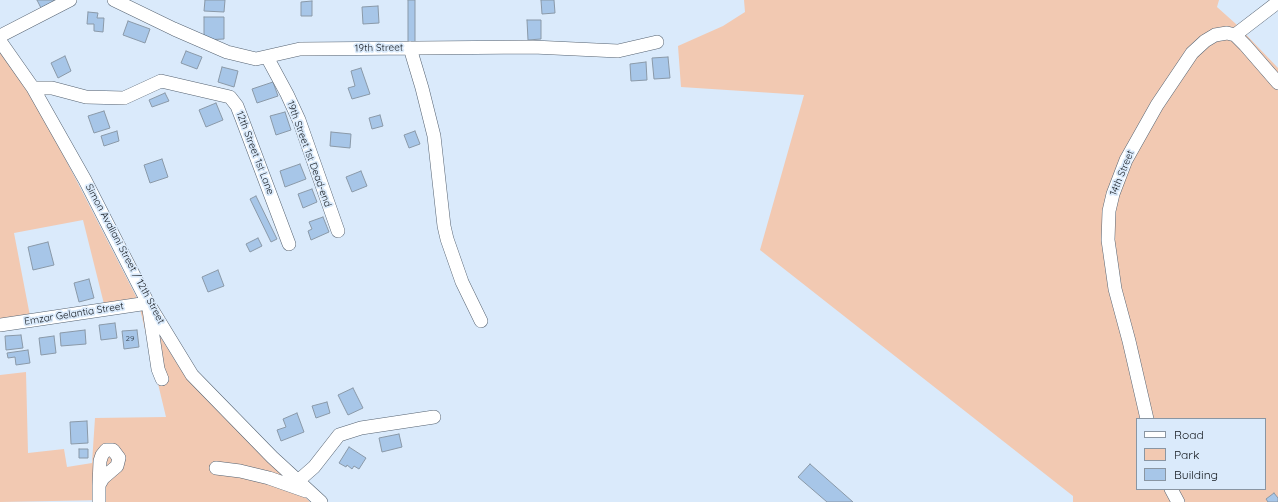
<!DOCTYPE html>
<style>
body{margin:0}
#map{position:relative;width:1278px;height:502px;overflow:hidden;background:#daeafb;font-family:Quicksand,sans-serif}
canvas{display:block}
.legend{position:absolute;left:1136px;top:418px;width:130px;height:72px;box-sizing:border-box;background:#daeafb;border:1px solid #8a96a3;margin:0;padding:5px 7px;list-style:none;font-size:12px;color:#13181e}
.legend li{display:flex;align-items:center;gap:8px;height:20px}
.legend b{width:20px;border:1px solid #8a96a3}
</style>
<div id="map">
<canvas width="1278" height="502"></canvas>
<ul class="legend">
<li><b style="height:5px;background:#fff"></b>Road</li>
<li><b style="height:11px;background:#f2c9b2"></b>Park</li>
<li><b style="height:11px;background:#a7c6e8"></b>Building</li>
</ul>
</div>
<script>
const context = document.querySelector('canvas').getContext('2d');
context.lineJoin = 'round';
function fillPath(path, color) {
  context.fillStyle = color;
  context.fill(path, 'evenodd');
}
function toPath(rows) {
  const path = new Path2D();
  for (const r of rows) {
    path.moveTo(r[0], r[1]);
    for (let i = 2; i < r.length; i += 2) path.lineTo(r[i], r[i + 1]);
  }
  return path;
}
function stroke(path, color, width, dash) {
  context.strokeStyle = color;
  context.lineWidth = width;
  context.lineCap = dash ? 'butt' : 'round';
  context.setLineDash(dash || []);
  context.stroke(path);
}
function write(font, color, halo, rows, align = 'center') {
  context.font = font + ' Quicksand,sans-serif';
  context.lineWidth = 3.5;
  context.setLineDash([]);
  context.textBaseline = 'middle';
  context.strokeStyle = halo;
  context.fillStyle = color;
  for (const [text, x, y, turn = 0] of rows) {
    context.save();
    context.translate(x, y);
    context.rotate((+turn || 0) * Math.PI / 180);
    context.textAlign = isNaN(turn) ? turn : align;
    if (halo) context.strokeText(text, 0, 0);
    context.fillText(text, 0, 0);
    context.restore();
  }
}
fillPath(toPath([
 [744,0,1219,0,1217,7,1236,24,1278,68,1278,502,1073,502,1073,496,760,250,804,95,681,87,678,46,723,26,745,12],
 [1137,419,1265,419,1265,489,1137,489],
 [0,52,33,96,141,306,185,376,310,502,105,502,104,500,0,502,0,375,26,372,28,453,64,449,67,467,92,463,95,418,166,417,140,309,0,330],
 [83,220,104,304,30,316,14,233]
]), '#f2c9b2');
const building = toPath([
 [37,0,54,0,54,1,41,8,37,0],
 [205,0,225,0,224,12,204,11,205,0],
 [408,0,415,0,415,42,408,42,408,0],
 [541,0,554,0,555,13,542,14,541,0],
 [312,1,312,16,301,16,301,2,312,1],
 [378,6,379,23,363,24,362,7,378,6],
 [88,12,98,13,97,18,104,18,103,32,94,31,94,24,87,24,88,12],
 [204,17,224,17,224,39,204,40,204,17],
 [527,20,541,20,541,39,528,40,527,20],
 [128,21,150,29,145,43,123,35,128,21],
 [186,51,202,57,197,69,181,63,186,51],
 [65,56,71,71,58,78,51,63,65,56],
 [668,57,670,78,654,79,652,58,668,57],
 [646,62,647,80,631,81,630,64,646,62],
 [222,67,238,71,234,87,218,82,222,67],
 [361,68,370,94,352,99,348,88,355,86,351,71,361,68],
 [273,82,278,96,257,103,252,89,273,82],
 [165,93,169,101,152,107,149,100,165,93],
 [216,103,223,120,206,127,199,110,216,103],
 [104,111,110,128,94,133,88,116,104,111],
 [285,112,291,130,276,135,270,116,285,112],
 [380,115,383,126,372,129,369,118,380,115],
 [117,131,119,141,104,146,101,136,117,131],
 [415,131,420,144,409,148,404,135,415,131],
 [331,132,351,134,350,148,330,146,331,132],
 [162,159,168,177,150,183,144,165,162,159],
 [300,164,306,179,285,187,280,171,300,164],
 [361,171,367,186,352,192,346,177,361,171],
 [312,189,317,202,303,208,298,194,312,189],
 [256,196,277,239,271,242,250,199,256,196],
 [323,217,329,232,311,240,308,231,312,229,309,222,323,217],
 [258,238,262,246,250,252,246,244,258,238],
 [48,242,54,265,33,270,28,247,48,242],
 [218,270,224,286,208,292,202,277,218,270],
 [89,279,94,298,79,302,74,283,89,279],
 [115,323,117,338,101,340,99,325,115,323],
 [85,330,86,344,61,346,60,333,85,330],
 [137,330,139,347,124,349,122,331,137,330],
 [21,335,23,348,6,350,5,336,21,335],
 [54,336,56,353,41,355,39,338,54,336],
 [28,350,30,363,16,365,15,357,8,358,7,353,28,350],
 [353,388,363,408,348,415,338,395,353,388],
 [327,402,330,413,316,418,312,406,327,402],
 [297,413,304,432,281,441,277,430,286,427,283,419,297,413],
 [87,421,88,443,71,444,70,422,87,421],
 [399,434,402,447,382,452,379,438,399,434],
 [349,447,366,458,359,469,354,466,352,469,347,465,346,467,339,463,349,447],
 [79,449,88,449,88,458,79,458,79,449],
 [810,464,853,502,827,502,798,477,810,464],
 [1274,493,1278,498,1278,502,1268,502,1266,499,1274,493]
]);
fillPath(building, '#a7c6e8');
stroke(building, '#8a99a8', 1);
const minor = toPath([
 [114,0,174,29,227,52,256,59,300,49,533,47,618,51,657,42],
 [1235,35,1278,2],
 [0,36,70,0],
 [0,41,33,88,85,180,148,303,192,375,272,457,321,502],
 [410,48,422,88,434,136,444,226,447,239,462,282,481,321],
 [267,57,287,94,299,120,338,231],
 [33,88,52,88,86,97,124,98,161,81,230,97,237,106,242,119,289,244],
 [0,325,148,303,158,369,162,379],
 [1147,419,1129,341,1115,289,1108,240,1109,211,1113,194,1126,160,1157,105,1192,53,1205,41,1215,35,1227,33,1235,35,1245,45,1278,83],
 [216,468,240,471,269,478,306,491],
 [298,481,314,467,339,435,361,428,434,417],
 [99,485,103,478,117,466,119,458,113,450,106,450,102,455,100,461,99,485,99,502],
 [1171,489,1178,502]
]);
stroke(minor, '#556271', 14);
stroke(minor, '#fff', 13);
write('8px', '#384450', null, [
 ["29",130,339]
]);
write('10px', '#13181e', '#daeafb', [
 ["19th Street",379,48,-1],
 ["12th Street 1st Lane",255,153,69],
 ["19th Street 1st Dead-end",309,154,70],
 ["14th Street",1122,173,-68],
 ["Simon Avaliani Street / 12th Street",125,254,62],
 ["Emzar Gelantia Street",74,314,-9]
]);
</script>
